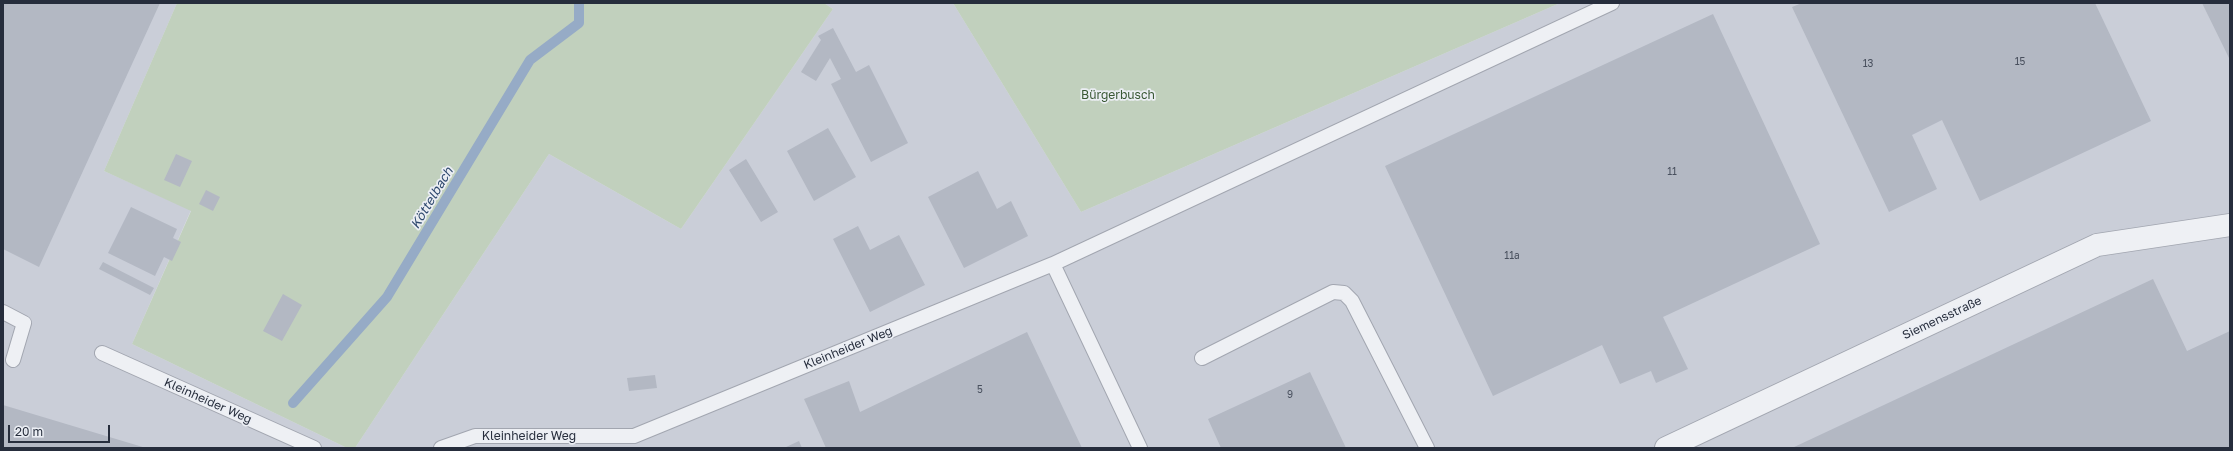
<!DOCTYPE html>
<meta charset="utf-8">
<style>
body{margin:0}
#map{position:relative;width:2233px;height:451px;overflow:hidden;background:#dcdfe6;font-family:"Golos Text",sans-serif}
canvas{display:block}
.frame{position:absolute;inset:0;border:4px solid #262d3c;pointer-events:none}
.scale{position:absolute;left:8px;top:425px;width:102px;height:18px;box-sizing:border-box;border:2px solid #262d3c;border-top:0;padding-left:5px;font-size:12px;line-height:14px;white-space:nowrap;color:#262d3c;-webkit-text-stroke:3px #ebeef4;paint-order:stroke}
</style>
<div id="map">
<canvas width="2233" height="451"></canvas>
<div class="frame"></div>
<div class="scale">20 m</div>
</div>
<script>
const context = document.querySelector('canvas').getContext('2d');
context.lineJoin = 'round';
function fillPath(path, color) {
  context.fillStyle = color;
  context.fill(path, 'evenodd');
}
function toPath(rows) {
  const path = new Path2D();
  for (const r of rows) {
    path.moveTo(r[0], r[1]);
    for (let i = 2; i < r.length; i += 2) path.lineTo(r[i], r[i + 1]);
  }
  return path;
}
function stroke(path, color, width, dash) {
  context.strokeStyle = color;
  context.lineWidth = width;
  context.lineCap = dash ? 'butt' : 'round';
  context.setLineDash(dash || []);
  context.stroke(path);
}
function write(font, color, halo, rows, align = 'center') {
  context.font = font + ' "Golos Text",sans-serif';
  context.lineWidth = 3.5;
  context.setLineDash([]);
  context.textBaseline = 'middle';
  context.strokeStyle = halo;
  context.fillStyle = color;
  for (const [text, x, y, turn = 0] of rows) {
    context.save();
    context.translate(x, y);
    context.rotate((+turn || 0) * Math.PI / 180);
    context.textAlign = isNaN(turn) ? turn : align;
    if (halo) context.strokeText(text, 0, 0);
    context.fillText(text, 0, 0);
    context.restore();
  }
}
fillPath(toPath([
 [3,3,177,3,104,171,191,210,132,344,347,448,3,448],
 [824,3,953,3,1081,212,1560,3,2230,3,2230,448,355,448,549,154,681,229,833,9]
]), '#caced8');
fillPath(toPath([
 [177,3,824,3,833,9,681,229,549,154,355,448,347,448,132,344,191,211,104,171],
 [953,3,1560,3,1081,212]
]), '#c1d0bd');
stroke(toPath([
 [293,403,387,297,530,60,579,23,579,3]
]), '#96abc6', 10);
fillPath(toPath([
 [3,3,160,3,39,267,3,249],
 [1802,3,2095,3,2151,121,1980,201,1942,120,1912,135,1937,189,1889,212,1792,7],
 [2202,3,2230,3,2230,60],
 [1713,14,1820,244,1663,317,1688,369,1656,383,1651,371,1620,384,1602,345,1493,396,1385,166],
 [833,28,856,72,869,65,908,143,871,162,831,84,841,79,830,58,816,81,801,72,821,40,818,36],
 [828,128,856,177,814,201,787,151],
 [176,154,192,161,180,187,164,180],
 [746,159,778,212,761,222,729,170],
 [978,171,997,209,1011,201,1028,236,964,268,928,197],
 [206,190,220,197,213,211,199,204],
 [131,207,177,229,173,238,181,242,172,261,164,257,155,276,108,253],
 [858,226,870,250,899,235,925,285,870,312,833,239],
 [103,262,154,288,150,295,99,269],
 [2153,279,2187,351,2230,331,2230,448,1792,448],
 [283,294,302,305,282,341,263,331],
 [1027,332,1082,448,826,448,804,399,849,381,860,412],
 [1310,372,1346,448,1221,448,1208,419],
 [655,375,657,388,629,391,627,378],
 [3,405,146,448,3,448],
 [799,441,802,448,784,448]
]), '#b3b8c3');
const service = toPath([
 [1053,264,1612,3],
 [3,312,24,323,13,360],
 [102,353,314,448],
 [1202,358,1333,292,1344,293,1352,301,1427,448],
 [441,448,475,436,634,436,1053,264,1140,448]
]);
const minor = toPath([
 [1666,448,2097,245,2230,225]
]);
stroke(service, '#a2a6b0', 16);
stroke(minor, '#a2a6b0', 24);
stroke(service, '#eef0f4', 14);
stroke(minor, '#eef0f4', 22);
write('10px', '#49505e', null, [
 ["15",2020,62],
 ["13",1868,64],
 ["11",1672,172],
 ["11a",1512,256],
 ["5",980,390],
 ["9",1290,395]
]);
write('12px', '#385733', '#ebeef4', [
 ["Bürgerbusch",1118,95]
]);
write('12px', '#262d3c', '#ebeef4', [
 ["Siemensstraße",1942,318,-25],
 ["Kleinheider Weg",848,348,-22],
 ["Kleinheider Weg",208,401,24],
 ["Kleinheider Weg",529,436]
]);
write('italic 13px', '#304a6f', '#ebeef4', [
 ["Köttelbach",432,198,-59]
]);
</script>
